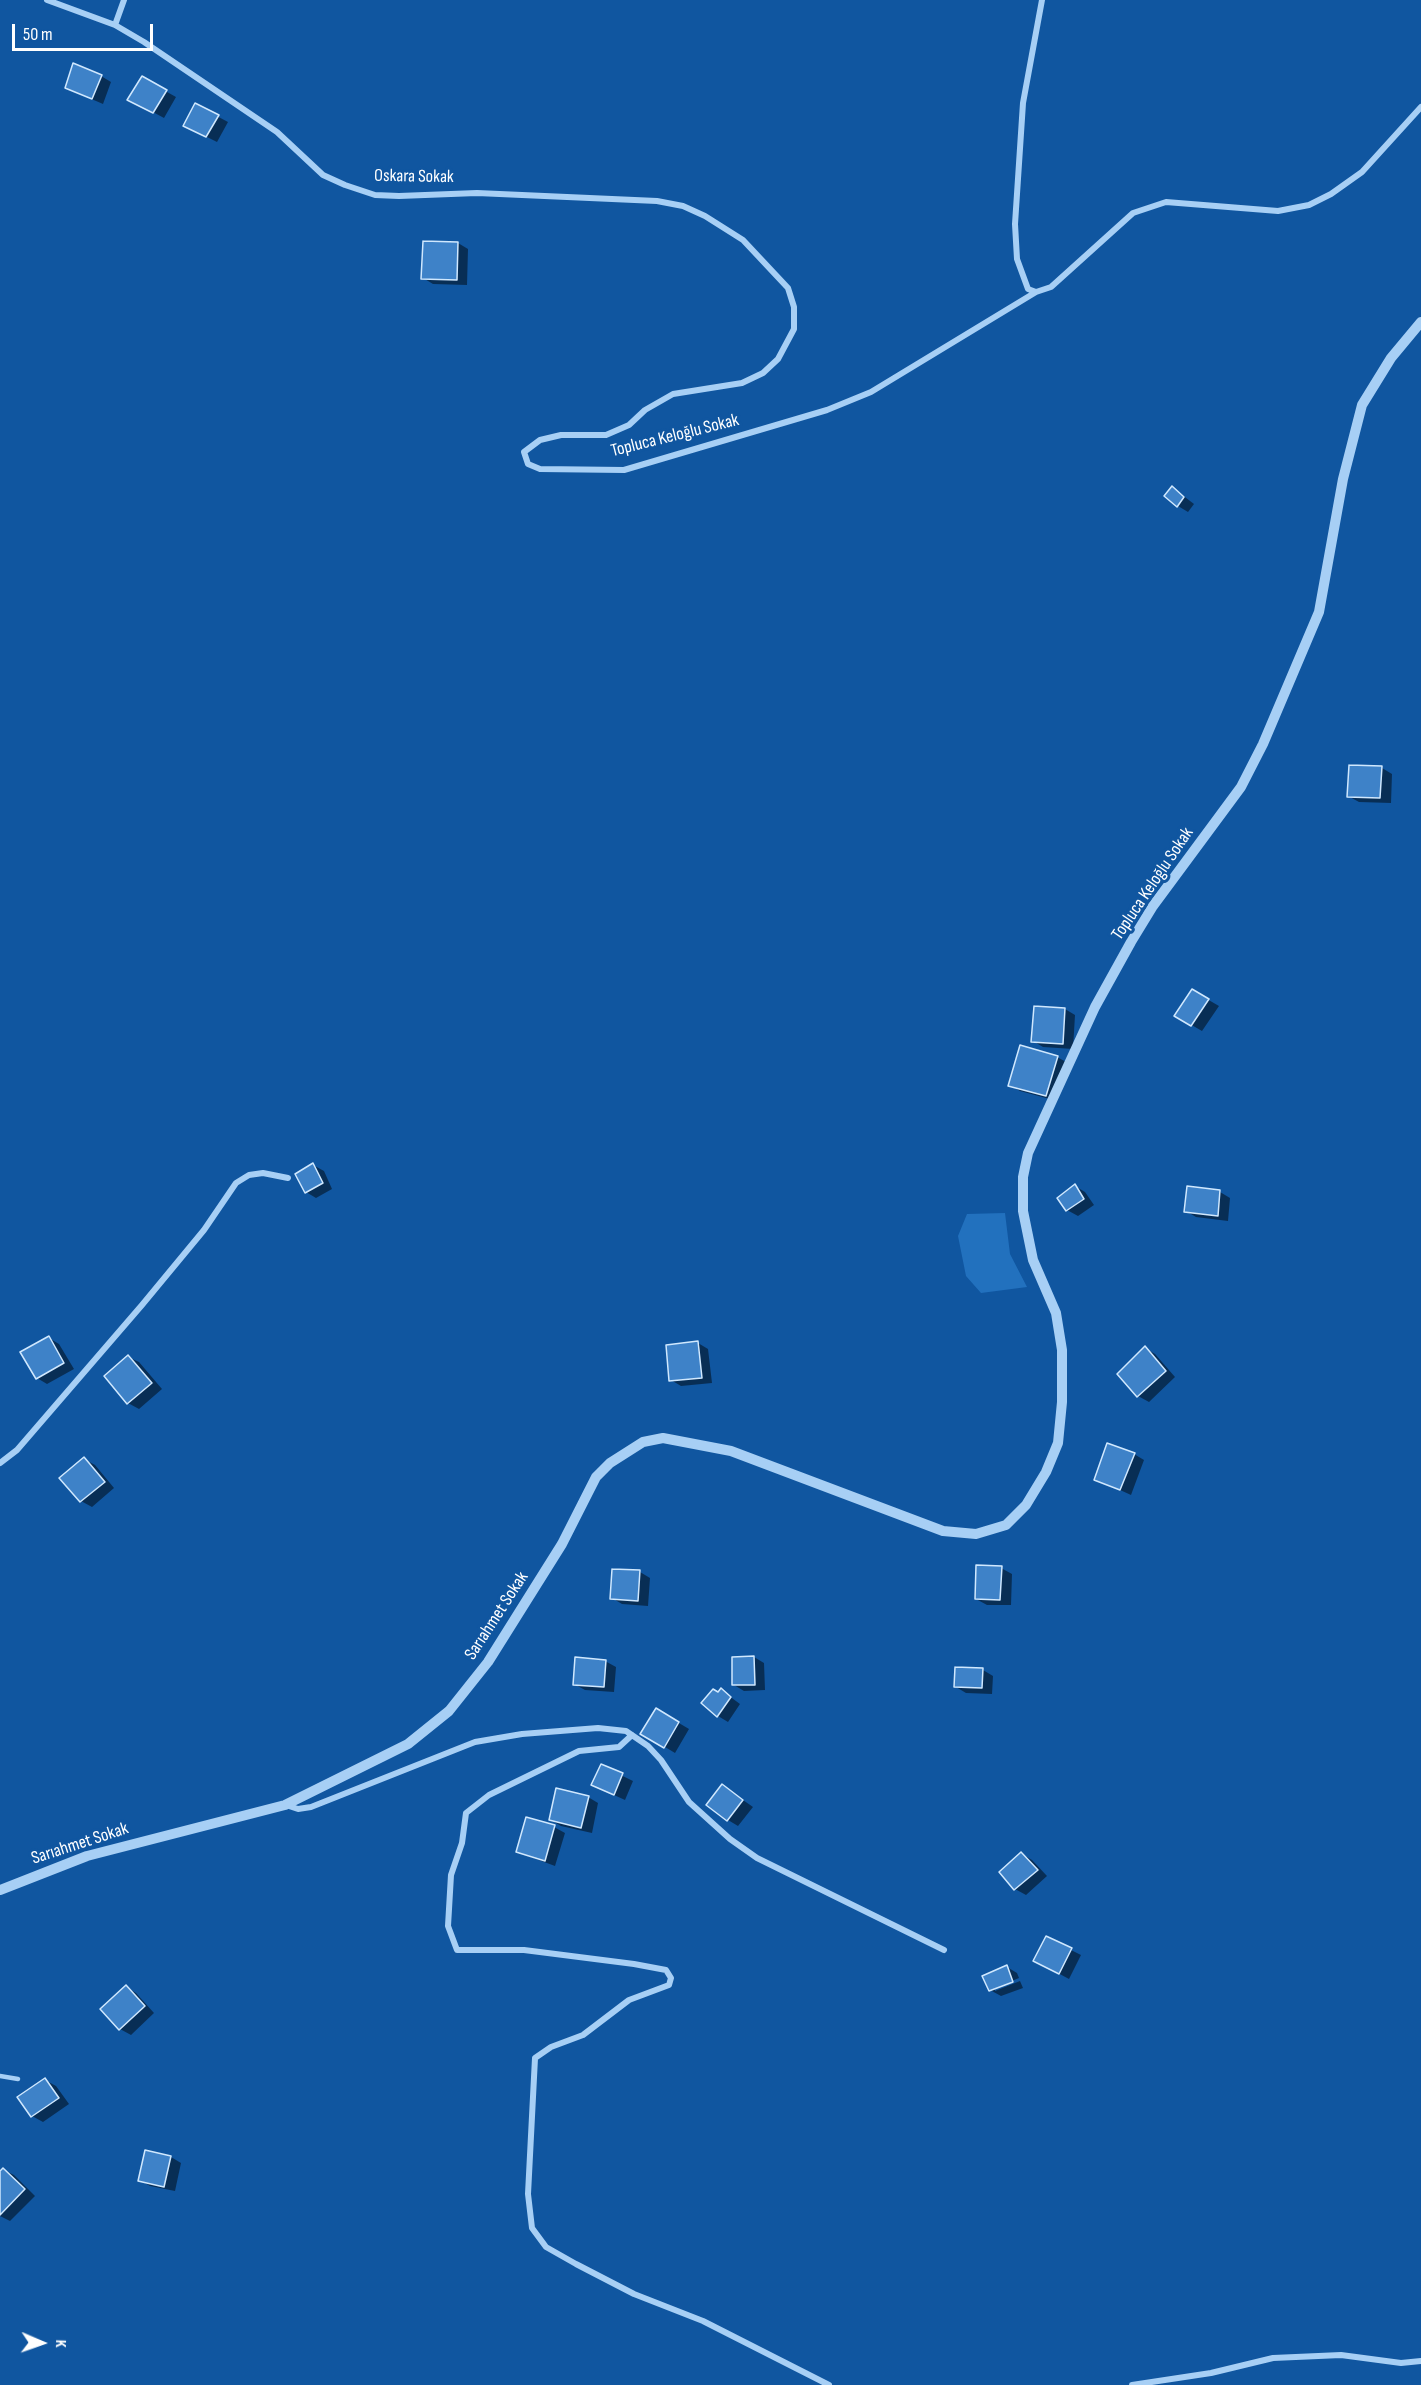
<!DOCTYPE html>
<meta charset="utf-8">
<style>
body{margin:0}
#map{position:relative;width:1421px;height:2385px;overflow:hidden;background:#1056a0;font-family:"Sofia Sans Condensed",sans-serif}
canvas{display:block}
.north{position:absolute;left:12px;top:2313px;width:60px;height:60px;-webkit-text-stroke:4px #1056a0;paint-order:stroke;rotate:92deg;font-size:16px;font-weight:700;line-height:24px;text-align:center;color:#fff}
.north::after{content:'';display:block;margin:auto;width:21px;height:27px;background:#fff;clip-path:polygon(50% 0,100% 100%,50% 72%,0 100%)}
.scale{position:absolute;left:12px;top:24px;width:141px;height:27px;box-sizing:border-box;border:3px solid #fff;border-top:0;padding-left:8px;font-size:18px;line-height:21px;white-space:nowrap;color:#fff;-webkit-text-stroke:4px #1056a0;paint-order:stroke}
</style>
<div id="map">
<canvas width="1421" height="2385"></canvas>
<div class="north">K</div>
<div class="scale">50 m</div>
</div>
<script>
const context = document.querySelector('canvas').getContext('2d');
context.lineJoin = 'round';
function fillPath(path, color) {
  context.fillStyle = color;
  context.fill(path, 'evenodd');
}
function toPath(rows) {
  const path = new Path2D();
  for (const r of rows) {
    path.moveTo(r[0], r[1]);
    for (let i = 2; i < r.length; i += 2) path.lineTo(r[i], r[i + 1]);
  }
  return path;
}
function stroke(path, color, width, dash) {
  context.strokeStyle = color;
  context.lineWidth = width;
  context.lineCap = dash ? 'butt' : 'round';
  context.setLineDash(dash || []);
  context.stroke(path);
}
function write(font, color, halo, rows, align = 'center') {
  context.font = font + ' "Sofia Sans Condensed",sans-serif';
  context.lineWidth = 6;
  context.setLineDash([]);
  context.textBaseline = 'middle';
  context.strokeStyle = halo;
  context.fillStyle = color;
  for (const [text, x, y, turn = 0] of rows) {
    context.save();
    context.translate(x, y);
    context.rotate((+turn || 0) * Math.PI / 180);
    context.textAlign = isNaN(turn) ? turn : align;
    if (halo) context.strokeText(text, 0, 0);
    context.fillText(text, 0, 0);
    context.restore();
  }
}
fillPath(toPath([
 [1005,1213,1010,1254,1027,1287,981,1293,966,1276,958,1236,967,1214]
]), '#2271be');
fillPath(toPath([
 [101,76,111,82,103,104,66,88],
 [142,78,176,97,164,118,140,105],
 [196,105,228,122,217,142,195,131],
 [458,243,468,249,467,285,433,284,423,278],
 [1173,488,1194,504,1188,512,1178,506],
 [1350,767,1382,768,1392,774,1391,803,1359,802,1348,796],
 [1193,991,1219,1006,1202,1031,1176,1016],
 [1065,1009,1075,1015,1073,1049,1043,1047,1033,1041],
 [1057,1057,1068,1063,1057,1101,1020,1091,1010,1085],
 [313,1165,324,1171,332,1189,316,1198,306,1192],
 [1075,1186,1085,1192,1094,1205,1078,1216,1067,1210],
 [1220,1192,1230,1198,1228,1221,1196,1217,1186,1211],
 [49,1338,59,1344,74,1369,47,1384,37,1378],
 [698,1343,708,1349,712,1383,681,1386,671,1380],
 [1145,1348,1155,1354,1175,1377,1149,1402,1138,1396,1119,1374],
 [128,1357,139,1362,162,1389,139,1409,128,1403,106,1376],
 [1134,1454,1144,1460,1131,1495,1096,1479],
 [84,1459,95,1465,114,1488,92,1507,81,1501,62,1478],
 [1001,1568,1012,1574,1011,1605,987,1605,976,1599],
 [640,1572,650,1578,648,1606,622,1604,612,1598],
 [754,1657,764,1663,765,1690,744,1691,734,1685],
 [605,1661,616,1667,614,1692,585,1690,574,1684],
 [983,1670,993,1676,992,1694,966,1693,956,1687],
 [721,1690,740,1704,728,1722,718,1716,719,1694],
 [657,1710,689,1729,675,1753,642,1733],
 [602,1766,633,1781,625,1800,603,1790],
 [723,1786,753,1807,738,1826,728,1820],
 [588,1797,598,1803,592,1833,561,1826,551,1820],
 [554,1827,565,1833,555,1866,517,1852],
 [1022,1854,1032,1860,1047,1876,1026,1895,1015,1889,1001,1873],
 [1071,1950,1081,1955,1069,1979,1045,1966],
 [1007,1967,1017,1973,1019,1978,995,1988,995,1991,1020,1981,1023,1988,1001,1996,990,1990],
 [126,1987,136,1993,154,2013,131,2035,120,2029],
 [45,2080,56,2086,69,2104,43,2122,32,2116,19,2098],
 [171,2157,181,2163,175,2191,150,2186,140,2180],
 [4,2170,14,2175,35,2196,10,2221,0,2216,0,2173]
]), '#0007');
const building = toPath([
 [73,63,102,75,92,99,65,88,73,63],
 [142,76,167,90,153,113,127,100,142,76],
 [195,103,219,115,206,137,183,126,195,103],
 [423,241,458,242,457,280,421,279,423,241],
 [1172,486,1184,497,1177,507,1164,496,1172,486],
 [1349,765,1382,766,1380,798,1347,797,1349,765],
 [1192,989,1209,999,1191,1026,1174,1016,1192,989],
 [1034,1006,1065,1008,1063,1044,1031,1042,1034,1006],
 [1020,1045,1058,1056,1046,1096,1008,1086,1020,1045],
 [313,1163,323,1183,305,1193,295,1174,313,1163],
 [1075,1184,1084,1199,1066,1211,1057,1198,1075,1184],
 [1187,1186,1220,1190,1218,1216,1184,1212,1187,1186],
 [49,1336,64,1363,36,1379,20,1352,49,1336],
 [698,1341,702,1378,669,1381,666,1345,698,1341],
 [1145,1346,1166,1371,1137,1397,1117,1374,1145,1346],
 [128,1355,152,1383,127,1404,104,1376,128,1355],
 [1107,1443,1135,1453,1120,1490,1094,1480,1107,1443],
 [84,1457,105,1482,80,1502,59,1478,84,1457],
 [976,1565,1002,1566,1000,1600,975,1599,976,1565],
 [612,1569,640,1570,638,1601,610,1599,612,1569],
 [754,1656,755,1685,732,1685,732,1657,754,1656],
 [575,1657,606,1660,604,1687,573,1685,575,1657],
 [955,1667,983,1668,982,1688,954,1687,955,1667],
 [721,1688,731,1697,717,1717,701,1703,713,1689,718,1692,721,1688],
 [656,1708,679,1722,664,1748,640,1734,656,1708],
 [601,1764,623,1773,614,1795,591,1785,601,1764],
 [722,1784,743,1800,727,1821,706,1805,722,1784],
 [556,1788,589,1796,581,1828,549,1820,556,1788],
 [526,1817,555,1825,545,1861,516,1852,526,1817],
 [1021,1852,1038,1870,1014,1890,999,1872,1021,1852],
 [1046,1936,1072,1948,1059,1974,1033,1961,1046,1936],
 [1007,1965,1013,1982,989,1991,982,1976,1007,1965],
 [126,1985,145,2006,119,2030,100,2009,126,1985],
 [45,2078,59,2098,31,2117,17,2097,45,2078],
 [145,2150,171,2156,164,2187,138,2181,145,2150],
 [3,2168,25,2189,0,2215,0,2171,3,2168]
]);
fillPath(building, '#3e82c8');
stroke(building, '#d0e8fe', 1.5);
stroke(toPath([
 [0,2076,18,2079]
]), '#a7cff5', 4.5);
stroke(toPath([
 [47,0,115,25,144,42,277,132,323,175,345,185,375,195,399,196,477,193,657,201,683,206,705,216,743,240,788,288,794,307,794,329,778,359,763,373,742,383,673,394,645,410,629,425,606,435,561,435,540,440,524,452,528,464,540,469,624,470,827,410,871,392,1036,292,1051,287,1133,213,1166,202,1278,211,1309,205,1331,194,1362,172,1421,107],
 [115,25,124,0],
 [1036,292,1028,289,1017,259,1015,224,1023,103,1042,0],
 [0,1463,17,1450,142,1305,204,1230,236,1183,249,1175,263,1173,288,1178],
 [632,1735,619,1747,579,1751,489,1795,466,1813,462,1843,451,1875,448,1926,457,1950,524,1950,634,1964,666,1970,671,1978,669,1985,629,2000,583,2035,551,2047,535,2058,528,2194,532,2228,546,2247,576,2264,634,2294,703,2321,829,2385],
 [286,1805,298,1809,311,1807,475,1742,522,1734,598,1728,626,1731,648,1746,661,1760,689,1802,730,1839,757,1858,944,1950],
 [1132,2385,1211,2373,1273,2358,1341,2355,1401,2363,1421,2361]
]), '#a7cff5', 6);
stroke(toPath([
 [0,1890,87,1856,285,1805,408,1744,449,1711,488,1662,562,1544,596,1477,610,1463,643,1442,663,1438,731,1451,943,1531,976,1534,1006,1525,1026,1505,1046,1472,1058,1443,1062,1402,1062,1350,1056,1313,1033,1260,1023,1211,1023,1177,1028,1153,1095,1007,1131,942,1153,906,1241,787,1263,744,1319,612,1343,479,1362,405,1391,358,1421,322]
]), '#a7cff5', 10);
write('18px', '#fff', '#1056a0', [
 ["Oskara Sokak",414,177,1],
 ["Topluca Keloğlu Sokak",675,436,-14],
 ["Topluca Keloğlu Sokak",1153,884,-56],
 ["Sarıahmet Sokak",497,1616,-57],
 ["Sarıahmet Sokak",80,1844,-18]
]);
</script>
